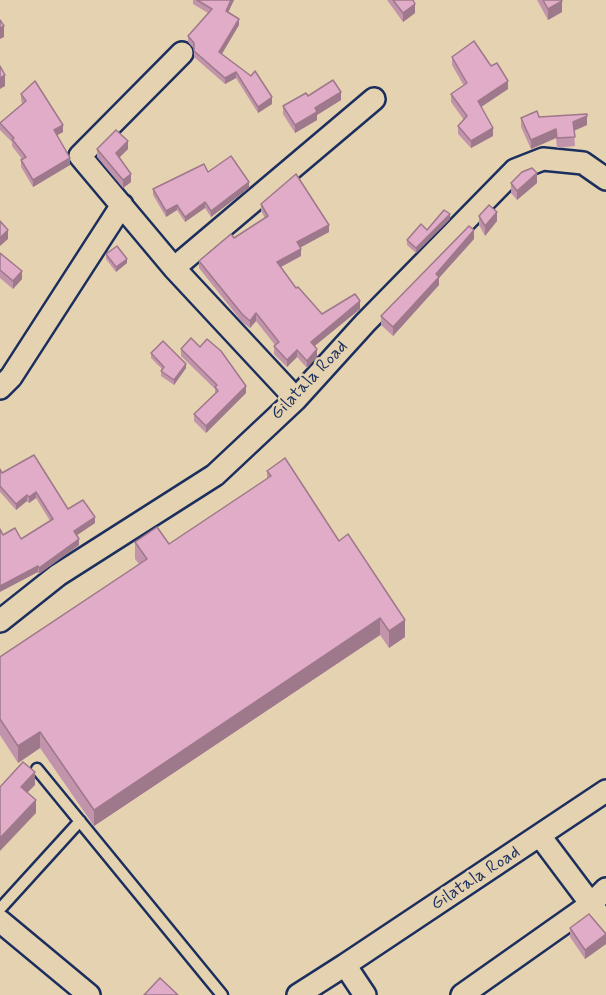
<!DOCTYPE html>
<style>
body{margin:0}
canvas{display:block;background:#e5d2b0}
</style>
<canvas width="606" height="995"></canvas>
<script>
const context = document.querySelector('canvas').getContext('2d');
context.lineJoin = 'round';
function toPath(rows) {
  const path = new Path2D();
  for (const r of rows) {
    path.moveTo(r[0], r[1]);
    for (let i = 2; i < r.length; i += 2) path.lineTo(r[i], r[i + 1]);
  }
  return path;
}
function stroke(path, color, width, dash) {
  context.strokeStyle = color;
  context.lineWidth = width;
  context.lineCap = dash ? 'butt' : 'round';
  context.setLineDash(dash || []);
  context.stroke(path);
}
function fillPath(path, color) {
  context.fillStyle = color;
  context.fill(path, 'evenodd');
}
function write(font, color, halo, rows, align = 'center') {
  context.font = font + ' Mynerve,sans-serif';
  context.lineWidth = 5;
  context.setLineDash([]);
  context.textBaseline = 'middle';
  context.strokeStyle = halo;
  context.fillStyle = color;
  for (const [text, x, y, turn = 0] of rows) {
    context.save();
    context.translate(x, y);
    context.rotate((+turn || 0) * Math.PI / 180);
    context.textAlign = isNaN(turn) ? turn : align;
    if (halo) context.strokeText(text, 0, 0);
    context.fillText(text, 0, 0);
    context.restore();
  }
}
const lane = toPath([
 [37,769,222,995],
 [0,909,80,821]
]);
const street = toPath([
 [174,268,80,156,182,53],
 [0,388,11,377,122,205],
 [296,399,174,268,374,99],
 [0,621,58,575,215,475,296,399,365,323,515,170,543,159,583,163,606,179],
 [540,836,606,924],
 [0,921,89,995],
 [345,965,606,791],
 [298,995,345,965,365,995],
 [462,995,591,904,606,889]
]);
stroke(lane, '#1b2f5e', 15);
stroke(street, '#1b2f5e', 26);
stroke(lane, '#e5d2b0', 10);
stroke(street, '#e5d2b0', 21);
fillPath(toPath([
 [193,0,234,0,228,12,239,25,221,54,272,104,258,113,236,78,225,84,194,57,194,49,188,42,188,36,208,13,193,4],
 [387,0,413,0,415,13,403,22],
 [537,0,561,0,562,12,548,20],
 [452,57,491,66,508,89,481,107,493,136,471,148,458,134,458,126,464,120,451,102,451,94,464,86,452,65],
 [21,94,63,132,57,135,70,165,33,187,21,167,21,160,22,159,12,146,12,142,0,130,0,123,23,104,21,101],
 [308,96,341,100,317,115,317,120,295,133,283,114,283,106],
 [539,117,587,125,574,131,575,146,557,148,556,138,531,149,521,127,521,118],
 [97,149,128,149,119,157,131,182,123,188,97,157],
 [208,172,249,188,211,217,205,208,185,222,177,210,166,217,153,195,153,189],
 [511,183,537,183,517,200,511,193],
 [261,204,329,232,300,248,301,256,281,267,296,288,322,314,360,309,314,346,317,357,307,368,297,357,287,367,274,354,274,346,275,345,256,321,250,328,242,322,199,268,199,261,265,218,261,211],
 [479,216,497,221,485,236,479,225],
 [450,219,416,253,407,245,407,240],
 [474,239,439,278,439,285,393,336,381,325,381,316],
 [0,253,22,279,13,289,0,278],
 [106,254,127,263,116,272,106,259],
 [181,349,246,393,206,433,194,421,194,414,215,394,215,389,181,356],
 [151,353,186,368,174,385,161,376,161,371,162,369,151,358],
 [0,469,2,473,95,523,76,536,79,545,39,574,3,535,21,539,50,521,36,498,29,503,27,501,16,510,0,492],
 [267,471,339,541,405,637,389,648,380,635,94,826,40,748,18,763,0,735,0,657,139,564,135,559,135,542,169,544,267,479],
 [570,928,606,934,606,944,585,959,570,937]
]), '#c294ab');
fillPath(toPath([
 [231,0,234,0,226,17,226,11],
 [562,1,562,12,548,20,548,9],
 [415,4,415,13,403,22,403,13],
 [239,19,239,25,219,59,219,52],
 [4,26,4,37,0,39,0,28],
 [236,72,236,78,225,84,225,78],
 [5,75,5,86,0,89,0,78],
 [508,81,508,89,478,109,478,101],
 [341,92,341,100,317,115,317,120,295,133,295,125,315,108],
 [272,97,272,104,258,113,258,107],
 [587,116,587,125,573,131,573,122],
 [63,125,63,132,54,137,54,130],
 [493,128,493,136,471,148,471,141],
 [556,129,556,138,531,149,531,140],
 [128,141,128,149,116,161,116,153],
 [70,158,70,165,33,187,33,180],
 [537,173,537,183,517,200,517,191],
 [131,174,131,182,123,188,123,180],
 [249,182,249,188,211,217,211,211],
 [205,202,205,208,185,222,185,217],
 [177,205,177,210,166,217,166,211],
 [497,212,497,221,485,236,485,226],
 [450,214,450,219,416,253,416,248],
 [329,225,329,232,297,249,297,242],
 [8,230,8,239,0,246,0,238],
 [474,230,474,239,439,278,439,285,393,336,393,327,436,274],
 [301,249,301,256,277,269,277,262],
 [127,259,127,263,116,272,116,267],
 [22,271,22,279,13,289,13,281],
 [360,301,360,309,311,349,311,342],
 [256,313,256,321,250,328,250,321],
 [317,349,317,357,307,368,307,361],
 [297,350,297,357,287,367,287,360],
 [186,364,186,368,174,385,174,380],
 [246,386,246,393,206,433,206,426],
 [36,492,36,498,29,503,29,497],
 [27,495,27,501,16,510,16,504],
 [95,517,95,523,74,537,74,531],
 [79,539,79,545,39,574,39,568],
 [38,566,38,572,0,592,0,586],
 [380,618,380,635,94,826,94,810],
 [405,620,405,637,389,648,389,631],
 [40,732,40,748,18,763,18,746],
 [35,772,35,785,21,799,21,787],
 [36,800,36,813,0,851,0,838],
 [606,934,606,944,585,959,585,950]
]), '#9e788b');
const building = toPath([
 [197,0,231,0,226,11,239,19,219,52,251,76,255,71,272,97,258,107,236,72,225,78,194,51,194,43,188,36,212,9,197,0],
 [393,0,413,0,415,4,403,13,393,0],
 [543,0,561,0,562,1,548,9,543,0],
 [0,20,4,26,0,28,0,20],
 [474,41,491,66,497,63,508,81,478,101,493,128,471,141,458,126,467,116,451,94,467,83,452,57,474,41],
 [0,66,5,75,0,78,0,66],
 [333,80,341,92,315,108,317,112,295,125,283,106,306,93,308,96,333,80],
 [35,81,63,125,54,130,70,158,33,180,21,160,26,157,12,139,14,138,0,123,26,101,21,94,35,81],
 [537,111,539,117,587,114,587,116,573,122,575,137,557,138,556,129,531,140,521,118,537,111],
 [116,130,128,141,116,153,131,174,123,180,97,149,116,130],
 [231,156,249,182,211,211,205,202,185,217,177,205,166,211,153,189,204,164,208,172,231,156],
 [532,168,537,173,517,191,511,183,522,172,532,168],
 [296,174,329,225,297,242,301,249,277,262,296,288,298,287,322,314,355,294,360,301,311,342,317,349,307,361,297,350,287,360,274,346,279,342,256,313,250,321,242,314,199,261,231,234,234,238,268,216,261,204,296,174],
 [489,205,497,212,485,226,479,216,489,205],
 [444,210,450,214,416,248,407,240,421,224,427,230,444,210],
 [0,221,8,230,0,238,0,221],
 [469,226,474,230,436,274,439,277,393,327,381,316,469,226],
 [117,246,127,259,116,267,106,254,117,246],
 [0,253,22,271,13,281,0,270,0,253],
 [191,338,200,347,207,339,221,351,246,386,206,426,194,414,218,391,215,387,217,385,181,349,191,338],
 [163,341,186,364,174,380,161,371,164,367,151,353,163,341],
 [34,455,68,509,83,500,95,517,74,531,79,539,39,568,38,566,0,586,0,529,3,535,15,528,21,539,53,519,36,492,29,497,27,495,16,504,0,486,0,469,2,473,34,455],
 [285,458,339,541,348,534,405,620,389,631,380,618,94,810,40,732,18,746,0,719,0,657,147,559,135,542,157,527,169,544,271,476,267,471,285,458],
 [23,762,35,772,21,787,36,800,0,838,0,787,23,762],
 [589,914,606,934,585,950,570,928,589,914],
 [160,978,178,995,144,995,160,978]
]);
fillPath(building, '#e1acc7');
stroke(building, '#9e788b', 1.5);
write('18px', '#1b2f5e', '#e5d2b0', [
 ["Gilatala Road",310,381,-46],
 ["Gilatala Road",476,879,-33]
]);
</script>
